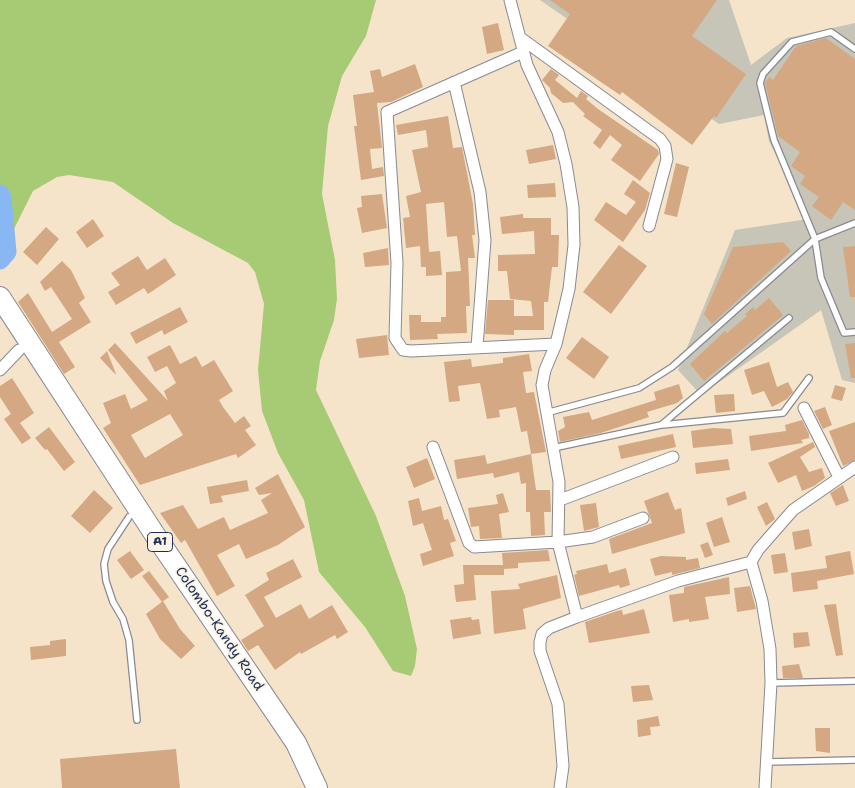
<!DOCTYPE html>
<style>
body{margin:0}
canvas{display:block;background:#f5e4c9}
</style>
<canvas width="855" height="788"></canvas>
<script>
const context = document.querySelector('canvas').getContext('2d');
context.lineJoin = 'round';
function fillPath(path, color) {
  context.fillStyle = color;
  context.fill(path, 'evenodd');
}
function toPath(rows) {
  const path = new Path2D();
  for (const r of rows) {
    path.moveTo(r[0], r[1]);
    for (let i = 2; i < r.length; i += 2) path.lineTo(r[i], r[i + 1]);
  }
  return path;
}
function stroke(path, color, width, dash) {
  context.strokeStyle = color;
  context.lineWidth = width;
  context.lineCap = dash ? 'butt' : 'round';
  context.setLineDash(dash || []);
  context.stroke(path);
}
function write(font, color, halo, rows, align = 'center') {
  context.font = font + ' "Shantell Sans",sans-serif';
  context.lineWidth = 4;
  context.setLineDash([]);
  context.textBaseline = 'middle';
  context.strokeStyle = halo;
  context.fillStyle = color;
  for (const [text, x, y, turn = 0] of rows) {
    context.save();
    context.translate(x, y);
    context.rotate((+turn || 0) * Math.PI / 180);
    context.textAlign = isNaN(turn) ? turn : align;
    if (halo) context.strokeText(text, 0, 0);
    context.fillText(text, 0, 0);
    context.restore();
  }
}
fillPath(toPath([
 [540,0,729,0,751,65,787,38,855,23,855,383,842,380,821,310,701,395,678,370,735,230,808,219,769,141,764,115,719,124]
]), '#c6c5b8');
fillPath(toPath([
 [0,0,376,0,366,36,342,76,328,126,322,194,335,260,337,299,334,320,320,361,316,390,376,516,405,596,417,649,415,666,411,676,393,671,365,627,319,572,304,500,278,453,262,411,258,370,264,304,255,272,248,263,173,223,113,182,69,175,57,177,33,191,14,229,0,226]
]), '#a7cb74');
stroke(toPath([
 [0,194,2,198,7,252,0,260]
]), '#88b7f3', 19);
fillPath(toPath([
 [550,0,717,0,692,36,746,74,716,118,714,116,692,145,622,92,620,95,548,46,570,14],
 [498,23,504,50,487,54,482,27],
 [826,38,855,59,855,210,843,202,831,220,812,206,819,197,800,184,805,176,791,166,800,152,778,136,765,83,769,77,773,80,796,46],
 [415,64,423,87,391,102,377,103,382,148,370,149,372,169,383,167,384,176,361,180,354,126,357,126,353,95,374,92,370,71,380,69,382,77],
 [551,69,559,75,555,80,577,98,581,91,588,96,586,99,598,109,658,150,659,154,640,181,611,160,622,145,610,135,600,149,593,143,602,130,583,116,585,114,573,102,563,103,551,93,550,88,542,80],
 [448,116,453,148,462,147,473,204,475,235,472,235,475,258,468,258,470,306,466,306,467,333,437,334,438,339,410,340,409,315,421,315,421,322,441,322,441,317,446,317,446,272,461,271,457,236,447,237,444,202,426,204,429,252,440,251,442,275,426,276,426,267,421,267,420,246,406,248,403,218,410,217,406,196,421,192,412,150,428,147,426,130,398,135,396,125],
 [553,145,556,159,529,164,526,150],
 [676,163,689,167,677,217,664,214],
 [633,180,650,193,645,210,623,242,594,220,606,202,626,215,636,202,624,194],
 [555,183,556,197,528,198,527,185],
 [382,194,387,228,362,233,357,208,362,207,361,196],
 [523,214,523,218,551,218,551,235,559,235,558,267,552,267,548,302,544,302,544,330,514,330,514,335,485,334,488,300,514,300,514,316,533,316,531,301,510,299,507,271,498,271,498,255,535,254,534,231,502,234,500,217],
 [93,219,104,236,87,248,76,232],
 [46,227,59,239,37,265,23,252],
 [783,242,791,251,712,324,704,314,733,247],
 [619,245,647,266,611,314,583,292],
 [855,246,855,297,850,297,843,247],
 [388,248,389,265,365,267,363,253],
 [138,256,147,270,165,258,176,275,148,294,144,288,116,305,108,292,120,285,111,273],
 [62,261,71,270,85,298,79,303,91,322,59,342,75,367,64,374,18,302,28,293,52,332,72,319,51,287,45,291,40,282],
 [769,298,783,315,704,381,690,364,725,331,727,333,747,316,745,314,753,307,755,310],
 [180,307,188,322,164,335,162,330,136,344,130,333],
 [387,335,389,355,359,358,356,339],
 [582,337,609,357,594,379,566,358],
 [115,343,168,401,164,391,176,383,167,366,155,372,147,357,170,345,180,364,196,356,202,367,214,360,233,391,219,400,223,407,235,423,244,416,251,426,245,430,256,445,238,458,236,454,140,485,103,428,111,423,103,403,125,394,131,409,148,400,108,350],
 [170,414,183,435,145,458,131,435],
 [855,343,855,378,851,378,845,344],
 [107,351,116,374,115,374,100,358],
 [529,354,532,371,523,372,526,393,534,392,546,452,531,454,527,431,521,432,516,407,499,410,500,417,487,419,480,383,458,386,460,401,449,402,444,362,471,359,472,367,503,363,503,358],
 [769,362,777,387,788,382,793,392,787,399,772,407,764,391,752,395,744,370],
 [12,378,34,413,20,423,31,438,22,444,4,419,11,414,0,397,0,386],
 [679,384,683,398,677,403,647,412,649,417,601,433,560,442,558,431,565,427,563,417,589,412,592,420,656,400,654,392],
 [835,385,846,388,842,401,831,398],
 [734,394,735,411,716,413,714,395],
 [825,407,832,425,823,429,814,411],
 [802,420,809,434,809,438,801,440,803,443,751,451,749,436,786,431,785,425],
 [855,422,855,460,843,466,829,431],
 [49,427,75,462,64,471,47,449,45,450,35,438],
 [713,428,731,429,733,444,693,448,691,431],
 [673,434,676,447,621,459,618,446],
 [813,442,815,447,800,457,809,472,822,468,825,478,814,486,802,491,796,475,778,483,768,463],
 [531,454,536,490,550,490,551,512,544,512,545,535,531,536,530,512,526,512,526,483,521,484,519,472,494,478,493,473,457,479,454,460,485,455,487,464],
 [427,458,435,479,414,488,406,467],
 [728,459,730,470,696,474,695,463],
 [278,474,305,527,278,545,246,559,239,544,217,555,235,586,217,596,185,540,181,543,160,513,183,505,198,529,224,517,230,530,268,513,261,500,272,493,259,495,255,488],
 [247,480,249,491,221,496,223,502,210,504,207,487],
 [843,485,849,501,836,506,830,493],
 [94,490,113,508,90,533,71,516],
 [745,491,747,499,728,506,726,498],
 [668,492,675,510,681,508,685,533,612,554,609,539,652,523,644,501],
 [503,493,509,512,499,514,502,538,480,539,479,526,471,527,468,508,498,504,496,495],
 [419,498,422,511,441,506,444,520,448,519,456,541,450,543,454,556,423,566,420,554,432,550,423,523,413,526,408,501],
 [767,502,775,519,766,526,757,507],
 [596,503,599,527,584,531,580,505],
 [722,517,730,542,714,547,706,523],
 [809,529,812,546,795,550,792,532],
 [708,542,713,555,705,558,700,545],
 [548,550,550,561,518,563,518,568,504,569,504,575,474,575,476,600,456,602,454,585,464,584,463,565,503,565,502,553],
 [130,551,144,570,131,579,117,560],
 [850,551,854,574,817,581,818,589,793,592,791,573,827,568,825,556],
 [785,553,788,572,774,574,771,555],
 [661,556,686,557,686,560,698,558,700,568,672,575,672,572,655,576,650,559],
 [293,559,302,577,264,597,276,618,301,604,309,619,332,605,348,632,337,639,335,635,301,654,300,652,275,670,258,645,248,651,241,640,264,626,245,595,269,580,266,573],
 [607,564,609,573,626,568,630,585,620,588,619,585,579,596,574,575,577,574,576,571],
 [149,571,169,597,162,602,142,576],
 [557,575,561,598,523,609,526,629,494,634,491,591,520,589,518,584],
 [729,577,730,594,705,597,709,619,689,622,689,619,673,622,669,595,684,593,684,587],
 [750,586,756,609,737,612,734,588],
 [163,601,180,629,195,646,181,659,160,639,146,614],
 [836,604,843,655,836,656,824,605],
 [644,609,650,633,589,643,585,622,617,611,622,610,623,615],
 [471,617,472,620,479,619,481,634,453,639,450,620],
 [808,632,810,646,794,648,793,633],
 [66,639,66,656,31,660,30,647,50,645,50,641],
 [799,664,803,678,783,678,782,666],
 [649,685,653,700,633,702,631,686],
 [658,716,660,726,650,727,651,735,638,737,637,720],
 [815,728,830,728,830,753,816,751],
 [176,749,180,788,62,788,60,759]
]), '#d4a883');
const lane = toPath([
 [855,49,831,32,792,42,763,74,760,83,774,140,815,239,821,278,844,333,855,332],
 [546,413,639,388,672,367,815,239,855,223],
 [662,425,783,413,809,378],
 [553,448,661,425,789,318],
 [129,517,108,549,104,564,106,581,113,602,123,619,129,640,137,720],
 [771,683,855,681],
 [767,762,855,760]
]);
const street = toPath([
 [510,0,527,65,558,132,566,164,573,207,574,245,569,289,556,344,545,370,542,385,559,482,558,542,577,617,549,628,542,634,540,642,540,651,558,704,563,766,560,788],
 [522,39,660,139,665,146,667,159,649,226],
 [523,52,387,112,397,263,395,338,403,350,411,351,556,344],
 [454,82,480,192,485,240,477,347],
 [0,370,19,350],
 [804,408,839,477],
 [433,447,469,543,474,547,558,542,593,537,643,518],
 [560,500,673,457],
 [577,617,678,581,751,562],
 [765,788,771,683,770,649,762,601,751,562,758,550,793,510,855,467]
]);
const highway = toPath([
 [0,297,155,535,296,743,317,788]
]);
stroke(lane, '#888a94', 8);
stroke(street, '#888a94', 13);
stroke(highway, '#888a94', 22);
stroke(lane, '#fff', 5.5);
stroke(street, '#fff', 11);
stroke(highway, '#fff', 20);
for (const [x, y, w] of [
 [160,542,25]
]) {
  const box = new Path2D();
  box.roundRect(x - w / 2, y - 9.5, w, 19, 4);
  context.fillStyle = '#fcf5e5';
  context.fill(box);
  stroke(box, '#1b2f5e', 1);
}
write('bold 12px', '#1b2f5e', null, [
 ["A1",160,542]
]);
write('14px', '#1b2f5e', '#fcf5e5', [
 ["Colombo-Kandy Road",219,629,56]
]);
</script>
